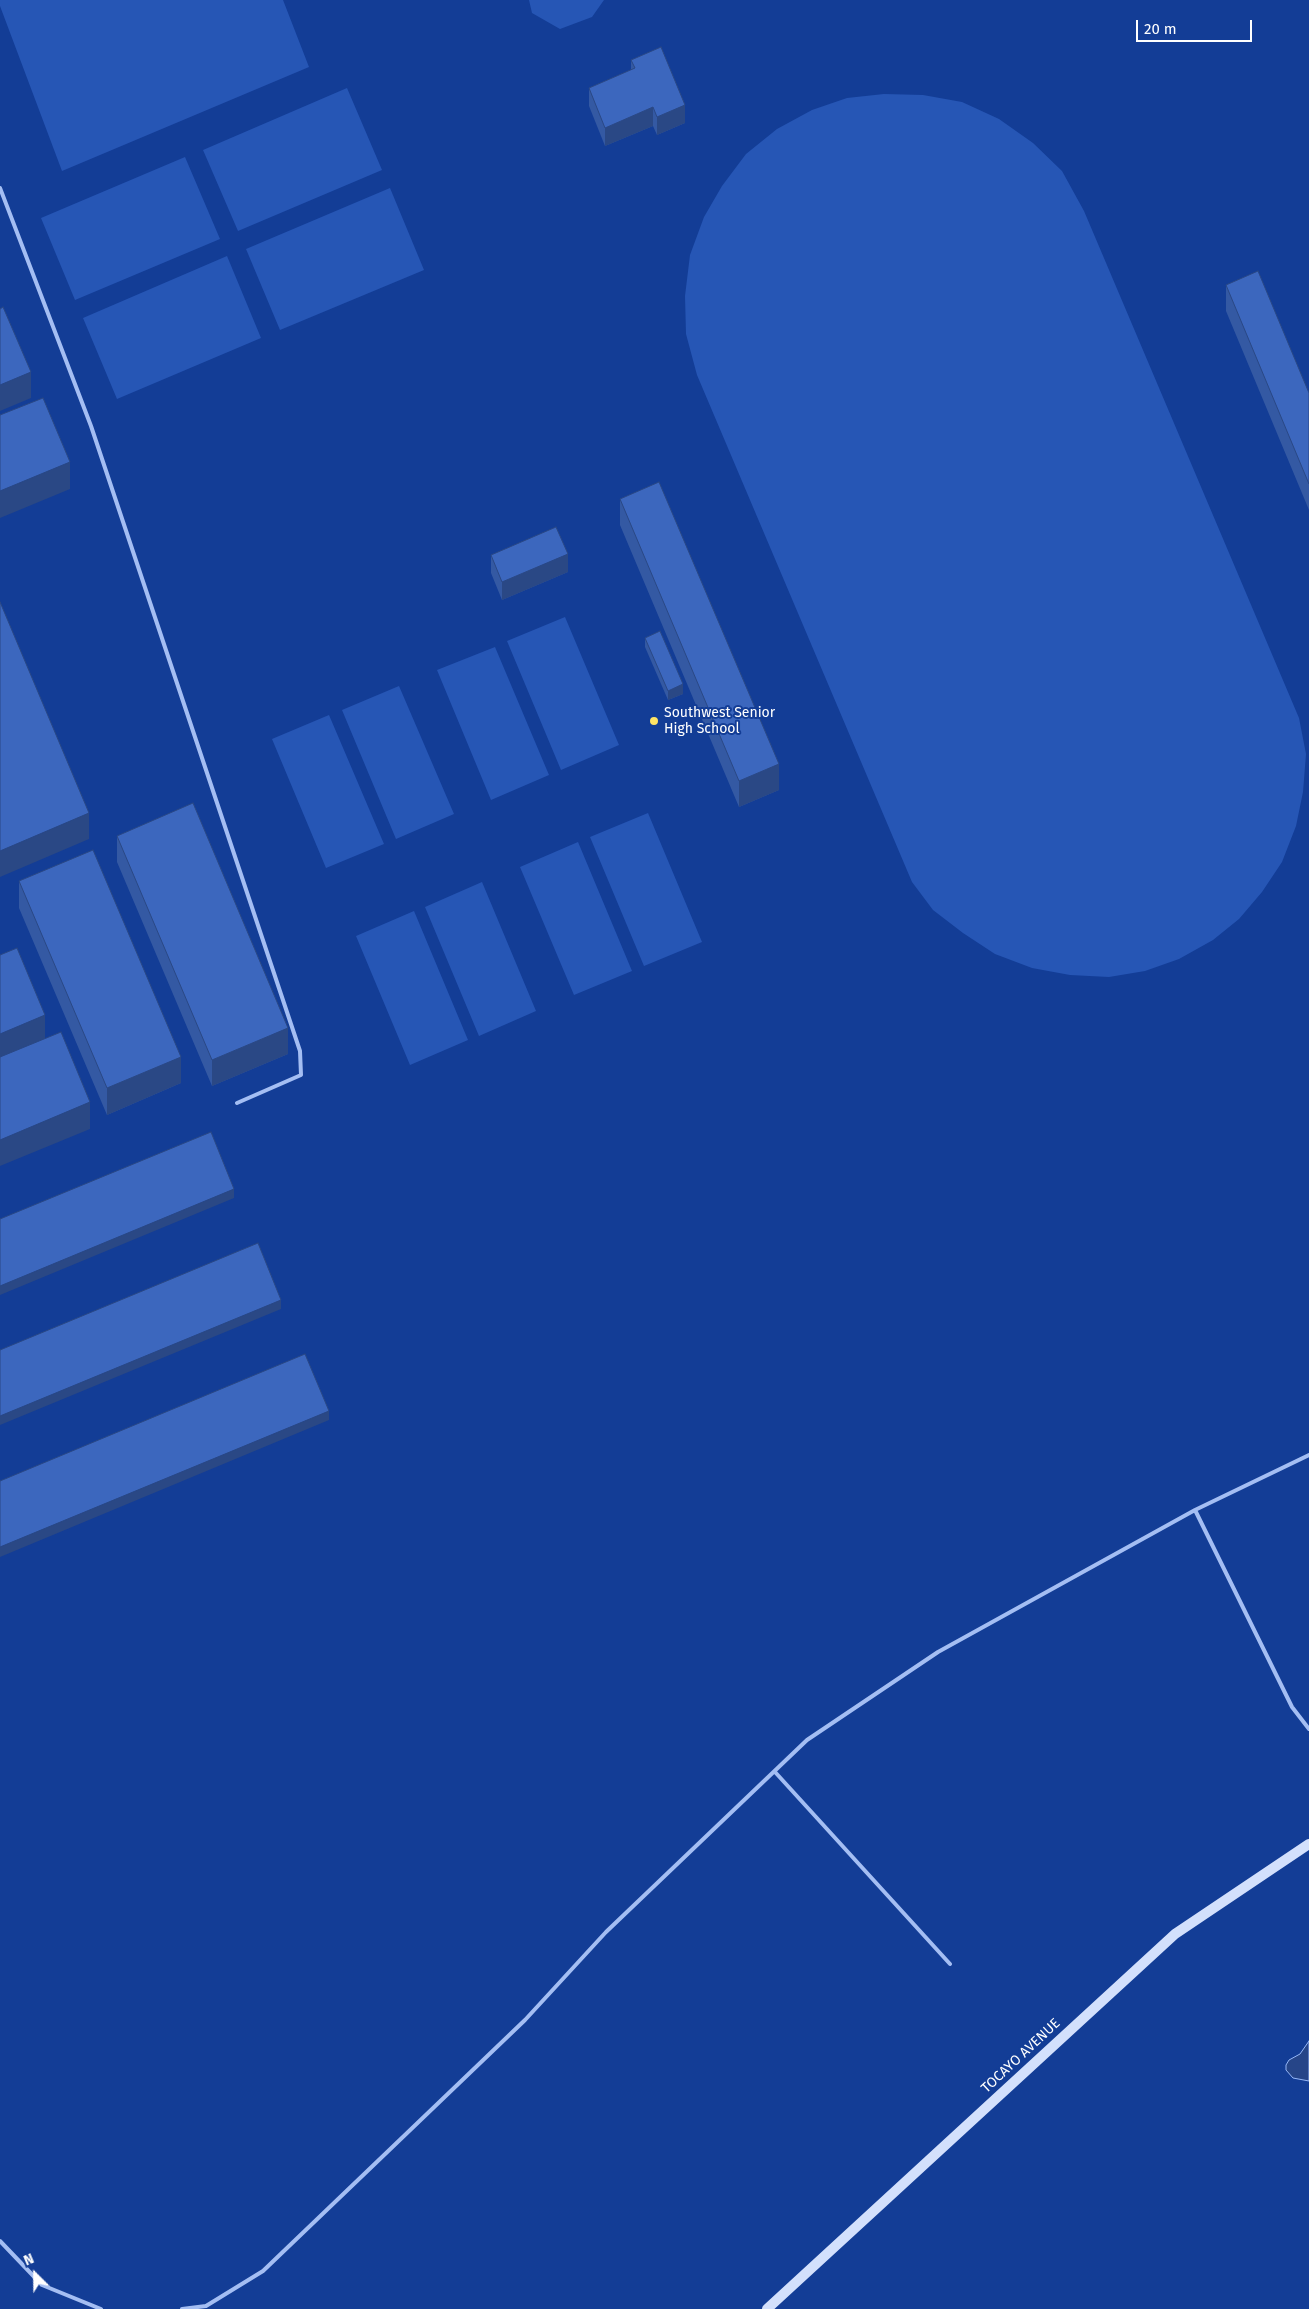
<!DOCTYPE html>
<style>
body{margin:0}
#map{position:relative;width:1309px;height:2309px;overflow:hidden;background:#133d96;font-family:"Fira Sans",sans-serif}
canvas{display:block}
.north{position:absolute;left:10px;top:2249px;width:50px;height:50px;-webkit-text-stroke:4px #133d96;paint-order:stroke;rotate:337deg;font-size:14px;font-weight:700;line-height:20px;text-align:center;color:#fff}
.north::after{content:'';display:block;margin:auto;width:18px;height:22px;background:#fff;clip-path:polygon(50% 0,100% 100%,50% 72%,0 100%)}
.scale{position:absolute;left:1136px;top:20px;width:116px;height:22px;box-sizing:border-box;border:2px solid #fff;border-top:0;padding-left:6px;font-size:15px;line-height:18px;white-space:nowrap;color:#fff;-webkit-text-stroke:4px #133d96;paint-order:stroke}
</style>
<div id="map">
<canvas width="1309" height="2309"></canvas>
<div class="north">N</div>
<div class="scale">20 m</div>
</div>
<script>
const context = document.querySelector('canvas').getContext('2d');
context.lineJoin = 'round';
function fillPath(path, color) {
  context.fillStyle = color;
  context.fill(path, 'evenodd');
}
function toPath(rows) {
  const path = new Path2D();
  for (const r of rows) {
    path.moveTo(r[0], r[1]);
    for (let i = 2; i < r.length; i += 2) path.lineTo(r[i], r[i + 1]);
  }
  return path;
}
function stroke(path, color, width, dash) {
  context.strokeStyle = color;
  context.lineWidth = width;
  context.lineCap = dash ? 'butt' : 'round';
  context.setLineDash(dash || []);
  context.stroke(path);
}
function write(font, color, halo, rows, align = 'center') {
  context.font = font + ' "Fira Sans",sans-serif';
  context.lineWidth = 4;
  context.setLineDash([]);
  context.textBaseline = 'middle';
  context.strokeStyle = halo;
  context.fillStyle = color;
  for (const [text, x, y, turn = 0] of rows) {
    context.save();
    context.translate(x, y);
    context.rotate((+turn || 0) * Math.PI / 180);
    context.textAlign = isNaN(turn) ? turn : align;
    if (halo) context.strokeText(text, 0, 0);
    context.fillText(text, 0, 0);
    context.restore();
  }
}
fillPath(toPath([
 [0,0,283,0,309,67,62,171,0,6],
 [529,0,604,0,592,17,560,29,532,13],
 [347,88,382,170,238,231,203,150],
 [884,94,923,95,962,102,999,119,1033,143,1062,171,1084,211,1299,718,1306,754,1303,792,1296,826,1282,862,1262,892,1239,919,1213,940,1179,959,1145,971,1109,977,1070,975,1032,968,995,954,963,933,933,910,912,882,697,375,686,334,685,296,690,255,704,217,722,186,746,154,777,129,812,110,847,98],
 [185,157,220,239,75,300,41,218],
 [390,188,424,270,280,330,246,249],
 [227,256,261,338,117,399,83,318],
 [565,617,619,745,561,770,507,641],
 [495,647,549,775,491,800,437,670],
 [399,686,454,814,396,839,342,710],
 [329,715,384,844,326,868,272,739],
 [648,813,702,942,644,966,590,837],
 [578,842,632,971,574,995,520,867],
 [482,882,536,1011,479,1036,425,907],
 [414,911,468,1040,410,1065,356,936]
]), '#2656b5');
const water = toPath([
 [1309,2041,1309,2081,1293,2078,1286,2070,1286,2065,1289,2060,1300,2054,1309,2041]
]);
fillPath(water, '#264588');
stroke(water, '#96b7f6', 1);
stroke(toPath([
 [0,188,91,426,300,1051,301,1075,237,1103],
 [1195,1510,1292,1707,1309,1729],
 [775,1772,950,1964],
 [0,2241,42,2285,101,2309],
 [182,2309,206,2306,263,2271,525,2020,606,1932,807,1740,938,1652,1195,1510,1309,1455]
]), '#a4bef3', 4);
stroke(toPath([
 [767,2309,1175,1934,1309,1844]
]), '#d3e0fc', 10);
fillPath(toPath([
 [631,60,685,123,657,135,653,126,605,146,589,106,589,88,631,70],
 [1226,285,1309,393,1309,510,1226,311],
 [620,499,779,790,739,807,620,525],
 [491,555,568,572,502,600,491,573],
 [645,638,683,694,668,700,645,647],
 [117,836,288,1054,212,1086,117,862],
 [19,881,181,1083,107,1115,19,908]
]), '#3459a3');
fillPath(toPath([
 [685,105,685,123,657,135,657,117],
 [653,107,653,126,605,146,605,128],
 [31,372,31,398,0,411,0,385],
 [70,462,70,489,0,518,0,491],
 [568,554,568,572,502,600,502,582],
 [683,684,683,694,668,700,668,691],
 [779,764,779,790,739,807,739,781],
 [89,813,89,839,0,877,0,851],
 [45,1015,45,1041,0,1060,0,1034],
 [288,1028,288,1054,212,1086,212,1060],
 [181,1057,181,1083,107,1115,107,1088],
 [90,1102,90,1129,0,1166,0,1140],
 [234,1189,234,1198,0,1295,0,1286],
 [281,1300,281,1309,0,1425,0,1416],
 [329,1411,329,1420,0,1557,0,1547]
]), '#2a4885');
const building = toPath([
 [661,47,685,105,657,117,653,107,605,128,589,88,635,68,631,60,661,47],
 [1258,271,1309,393,1309,484,1226,285,1258,271],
 [3,307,31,372,0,385,0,309,3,307],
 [43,398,70,462,0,491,0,415,43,398],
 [659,482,779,764,739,781,620,499,659,482],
 [556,527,568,554,502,582,491,555,556,527],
 [0,602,89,813,0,851,0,602],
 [660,631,683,684,668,691,645,638,660,631],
 [193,803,288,1028,212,1060,117,836,193,803],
 [93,850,181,1057,107,1088,19,881,93,850],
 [17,948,45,1015,0,1034,0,955,17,948],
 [61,1032,90,1102,0,1140,0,1057,61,1032],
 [211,1132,234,1189,0,1286,0,1219,211,1132],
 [258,1243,281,1300,0,1416,0,1350,258,1243],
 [305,1354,329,1411,0,1547,0,1481,305,1354]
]);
fillPath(building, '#3c67be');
stroke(building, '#2a4885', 1);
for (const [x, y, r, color] of [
 [654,721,5,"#ffe465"]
]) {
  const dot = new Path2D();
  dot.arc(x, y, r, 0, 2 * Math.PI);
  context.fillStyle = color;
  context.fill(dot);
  stroke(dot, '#133d96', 2);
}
write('14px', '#fff', '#133d96', [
 ["Southwest Senior",664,713],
 ["High School",664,729]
], 'left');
write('14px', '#fff', '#133d96', [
 ["TOCAYO AVENUE",1021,2056,-43]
]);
</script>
